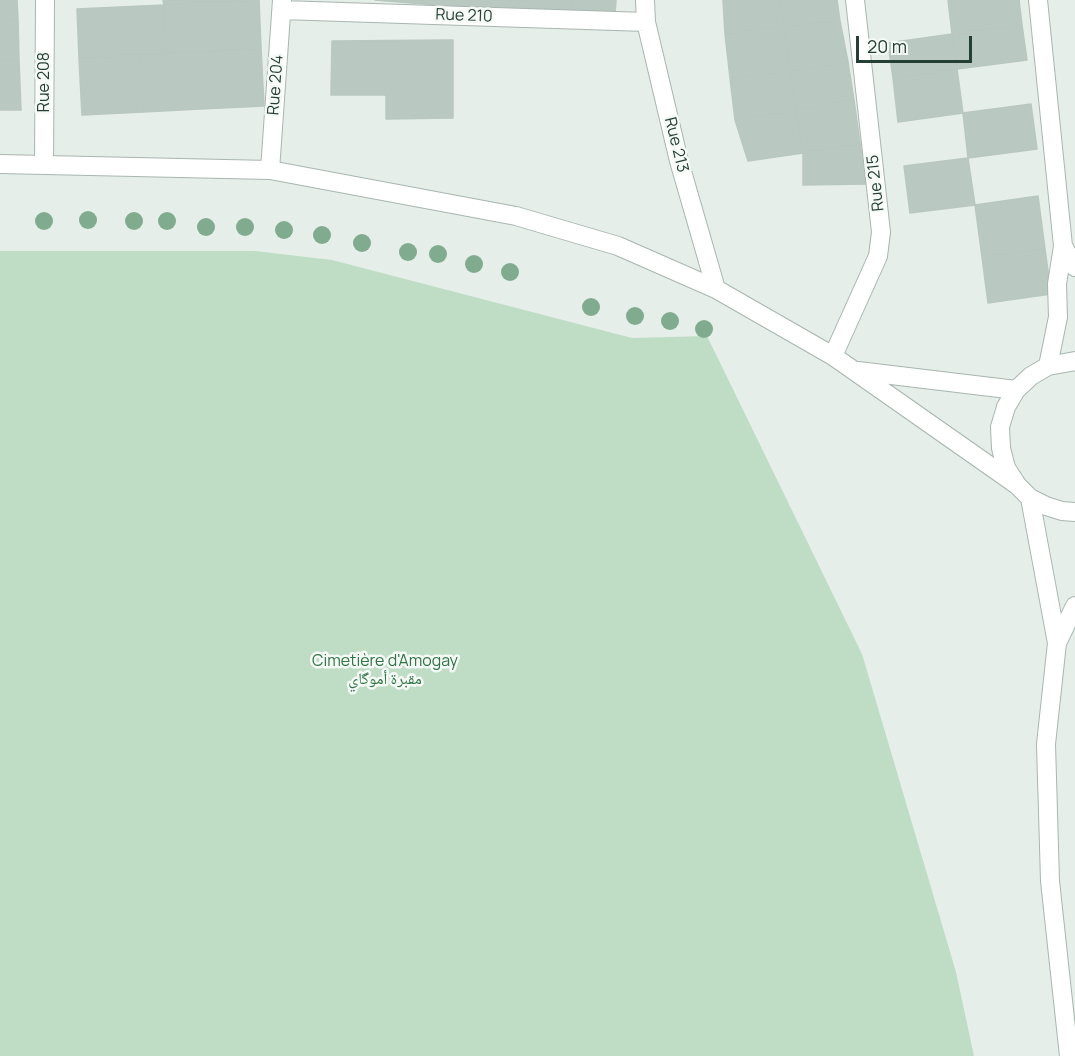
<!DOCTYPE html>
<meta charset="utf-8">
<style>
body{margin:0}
#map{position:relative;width:1075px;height:1056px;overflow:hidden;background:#e5eee9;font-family:Manrope,sans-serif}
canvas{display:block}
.scale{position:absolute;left:856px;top:36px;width:116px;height:27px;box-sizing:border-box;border:3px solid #253f36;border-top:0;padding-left:8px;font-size:18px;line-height:21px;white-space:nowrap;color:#253f36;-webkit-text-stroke:4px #f6faf7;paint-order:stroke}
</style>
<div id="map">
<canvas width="1075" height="1056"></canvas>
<div class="scale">20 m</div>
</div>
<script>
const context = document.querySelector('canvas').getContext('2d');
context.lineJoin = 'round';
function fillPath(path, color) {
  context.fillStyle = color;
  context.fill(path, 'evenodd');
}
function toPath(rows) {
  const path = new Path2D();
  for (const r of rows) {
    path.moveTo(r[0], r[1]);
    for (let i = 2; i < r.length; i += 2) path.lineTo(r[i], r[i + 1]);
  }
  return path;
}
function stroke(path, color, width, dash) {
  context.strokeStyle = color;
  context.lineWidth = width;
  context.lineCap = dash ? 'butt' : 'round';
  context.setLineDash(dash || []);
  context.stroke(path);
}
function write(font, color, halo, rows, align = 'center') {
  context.font = font + ' Manrope,"Noto Naskh Arabic",sans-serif';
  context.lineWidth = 5;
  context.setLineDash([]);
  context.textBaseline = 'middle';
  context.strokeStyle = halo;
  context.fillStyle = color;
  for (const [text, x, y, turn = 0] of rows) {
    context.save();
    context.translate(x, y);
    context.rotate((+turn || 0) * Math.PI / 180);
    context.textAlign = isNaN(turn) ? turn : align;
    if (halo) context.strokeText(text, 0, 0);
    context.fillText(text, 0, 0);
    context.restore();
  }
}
fillPath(toPath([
 [0,251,255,251,332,260,632,338,707,336,862,654,956,972,974,1056,0,1056]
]), '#bfddc5');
const building = toPath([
 [0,0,17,0,18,20,0,21,0,0],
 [163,0,258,0,164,5,163,0],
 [259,0,261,48,166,53,164,5,259,0],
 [375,0,424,0,424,4,375,0],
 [424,0,474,0,473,6,424,4,424,0],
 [474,0,526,0,526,9,473,6,474,0],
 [526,0,573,0,572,11,526,9,526,0],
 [573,0,616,0,615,14,572,11,573,0],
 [723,0,780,0,784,26,725,34,723,0],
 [780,0,837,0,840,21,784,26,780,0],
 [948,0,1019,0,1022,25,952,34,948,0],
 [164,5,166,53,79,58,77,9,164,5],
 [18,20,19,60,0,60,0,21,18,20],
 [840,21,848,62,790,71,784,26,840,21],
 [1022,25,1027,60,957,69,952,34,1022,25],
 [784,26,790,71,730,78,725,34,784,26],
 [952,34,957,69,893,78,888,43,952,34],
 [453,40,453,118,386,119,386,95,331,95,332,41,453,40],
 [261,48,264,106,200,109,200,52,261,48],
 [200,52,200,109,143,112,141,55,200,52],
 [141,55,143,112,82,115,79,58,141,55],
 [0,60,19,60,21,110,0,110,0,60],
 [848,62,854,100,796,110,790,71,848,62],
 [957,69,963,113,898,122,893,78,957,69],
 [790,71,796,110,735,120,730,78,790,71],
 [854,100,860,143,803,153,796,110,854,100],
 [1031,104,1037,149,968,158,963,113,1031,104],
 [796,110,803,153,748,161,735,120,796,110],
 [860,143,866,184,803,185,803,153,860,143],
 [968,158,975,205,910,213,904,166,968,158],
 [1038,196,1045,249,982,257,975,205,1038,196],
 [1045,249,1051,294,988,303,982,257,1045,249]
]);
fillPath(building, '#bac8c2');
stroke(building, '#b8c7bf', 1.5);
const minor = toPath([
 [645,0,646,22,679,161,716,289],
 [1038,0,1063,246,1057,284,1058,317,1048,366],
 [282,10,646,22],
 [0,164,270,170,516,216,618,246,716,289,833,356,1017,485],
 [44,165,45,0],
 [270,170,282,0],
 [1063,246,1075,267],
 [833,356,878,256,881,232,855,0],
 [1075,361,1048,366,1031,376,1016,390,1006,407,1000,427,1001,448,1006,468,1017,485,1030,498,1046,506,1062,511,1075,512],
 [858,371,1016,390],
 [1030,498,1057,643,1046,744,1050,881,1069,1056],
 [1057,643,1075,606]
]);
stroke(minor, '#a8b6b0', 20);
stroke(minor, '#fff', 18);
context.fillStyle = '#81ab8f';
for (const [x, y] of [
 [88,220],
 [44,221],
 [134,221],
 [167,221],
 [206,227],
 [245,227],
 [284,230],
 [322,235],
 [362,243],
 [408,252],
 [438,254],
 [474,264],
 [510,272],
 [591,307],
 [635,316],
 [670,321],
 [704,329]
]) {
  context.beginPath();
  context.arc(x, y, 9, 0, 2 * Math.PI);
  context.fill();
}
write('16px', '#253f36', '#f6faf7', [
 ["Rue 210",464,16,2],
 ["Rue 208",45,82,-90],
 ["Rue 204",276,85,-86],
 ["Rue 213",676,145,76],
 ["Rue 215",876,183,-96]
]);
write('16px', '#307445', '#f6faf7', [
 ["Cimetière d'Amogay",385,662],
 ["مقبرة أموگاي",385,680]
]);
</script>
